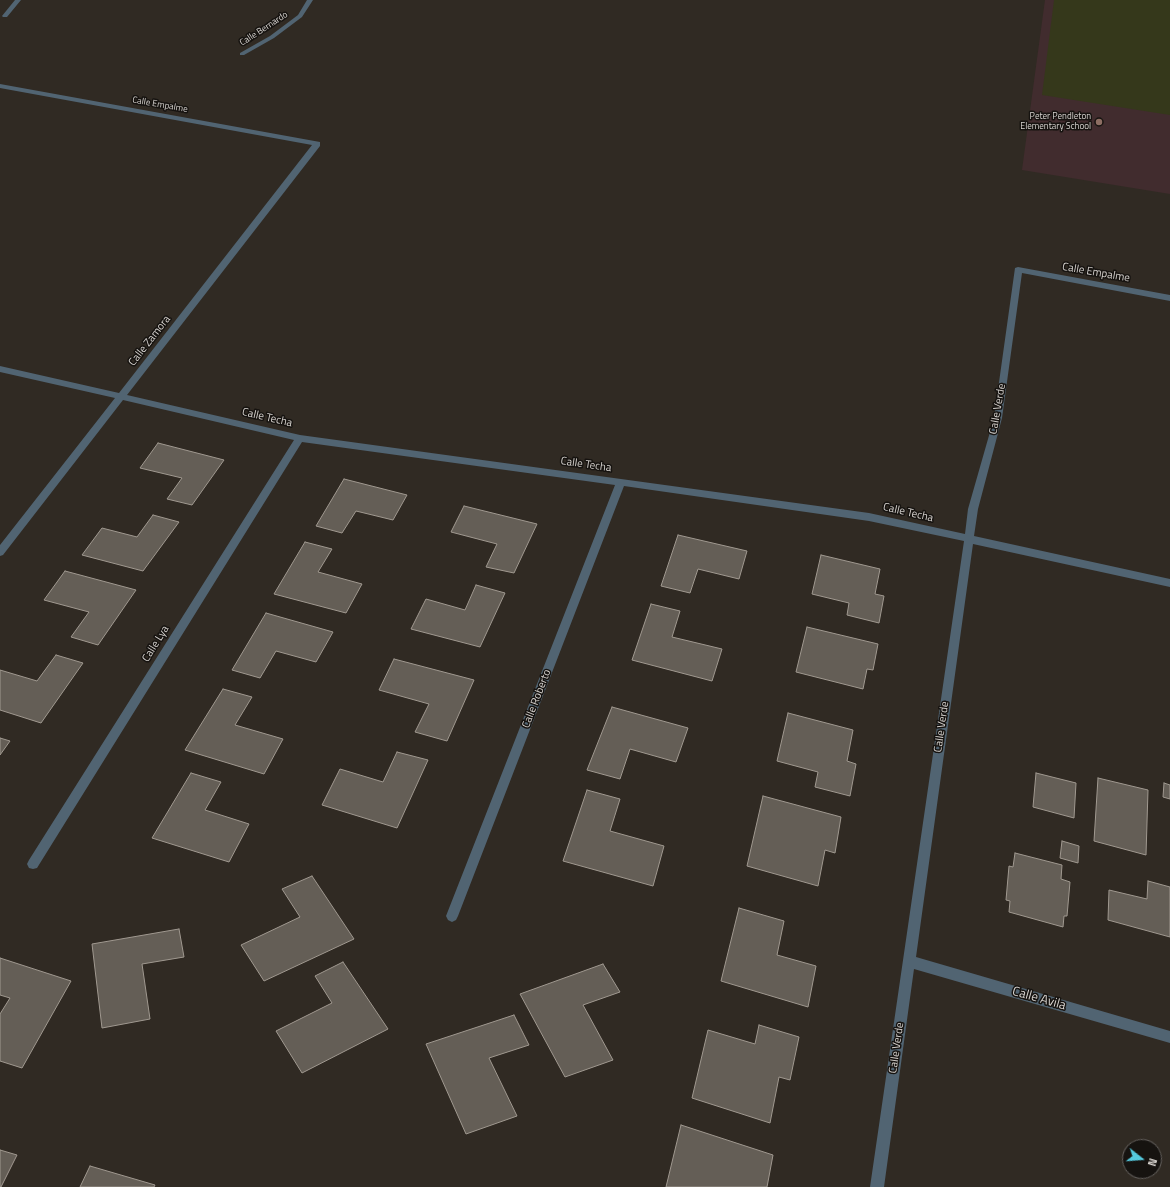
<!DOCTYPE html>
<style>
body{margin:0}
#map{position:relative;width:1170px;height:1187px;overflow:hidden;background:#302a23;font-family:"Titillium Web",sans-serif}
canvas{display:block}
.north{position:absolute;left:1122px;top:1139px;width:40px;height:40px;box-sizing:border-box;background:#161310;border:1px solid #64605d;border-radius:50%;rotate:107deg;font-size:11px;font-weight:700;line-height:16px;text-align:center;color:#d8d4d0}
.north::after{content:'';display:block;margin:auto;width:14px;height:18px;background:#55cadf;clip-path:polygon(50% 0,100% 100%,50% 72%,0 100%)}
</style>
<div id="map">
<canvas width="1170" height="1187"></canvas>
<div class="north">N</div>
</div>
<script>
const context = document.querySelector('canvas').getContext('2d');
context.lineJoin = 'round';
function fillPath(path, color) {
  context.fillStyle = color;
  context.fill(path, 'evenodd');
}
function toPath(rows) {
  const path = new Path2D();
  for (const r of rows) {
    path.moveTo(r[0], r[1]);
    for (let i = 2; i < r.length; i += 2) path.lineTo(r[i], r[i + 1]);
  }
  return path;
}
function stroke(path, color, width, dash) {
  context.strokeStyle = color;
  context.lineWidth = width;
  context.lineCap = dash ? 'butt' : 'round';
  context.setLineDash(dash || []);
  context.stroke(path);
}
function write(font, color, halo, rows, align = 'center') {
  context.font = font + ' "Titillium Web",sans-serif';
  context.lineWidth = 3;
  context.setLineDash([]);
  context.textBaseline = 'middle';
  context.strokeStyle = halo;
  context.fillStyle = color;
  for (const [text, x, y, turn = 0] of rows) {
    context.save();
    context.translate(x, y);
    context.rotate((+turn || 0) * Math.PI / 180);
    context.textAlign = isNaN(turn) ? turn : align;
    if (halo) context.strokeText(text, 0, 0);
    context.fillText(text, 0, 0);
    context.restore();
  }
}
fillPath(toPath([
 [1045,0,1170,0,1170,194,1022,170]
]), '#412c2e');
fillPath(toPath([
 [1054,0,1170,0,1170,115,1042,95]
]), '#35381b');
const building = toPath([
 [158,443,224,460,192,505,167,499,182,478,140,468,158,443],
 [344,479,407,495,393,520,356,511,342,533,316,526,344,479],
 [464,506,537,524,514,573,486,567,497,544,451,532,464,506],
 [153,515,179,522,143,571,82,555,102,528,137,537,153,515],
 [678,535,747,551,739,579,698,569,690,593,661,586,678,535],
 [305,542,332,549,318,572,362,584,346,613,274,594,305,542],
 [821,555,880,569,875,594,884,596,879,623,847,615,849,603,812,594,821,555],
 [65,571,136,590,98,645,71,637,89,612,44,600,65,571],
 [476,585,505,593,480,647,411,629,426,599,465,610,476,585],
 [651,604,680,611,672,637,722,649,712,681,632,660,651,604],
 [266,613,333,632,316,662,276,651,260,678,232,670,266,613],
 [807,627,878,644,873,670,867,669,863,689,796,672,807,627],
 [56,655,83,663,41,723,0,710,0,670,37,681,56,655],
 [394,659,474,680,447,741,415,732,429,704,379,690,394,659],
 [223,689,252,697,235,725,283,739,264,774,185,750,223,689],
 [612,707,688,728,676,762,630,749,620,779,587,770,612,707],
 [788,713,853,730,847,761,856,764,850,796,815,787,818,772,777,761,788,713],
 [0,738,10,741,0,755,0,738],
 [397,752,428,760,397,828,322,805,340,769,383,782,397,752],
 [191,773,221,782,205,810,249,824,229,862,152,838,191,773],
 [1036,773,1076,783,1074,818,1033,807,1036,773],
 [1098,778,1148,790,1146,855,1094,841,1098,778],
 [1164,783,1170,785,1170,799,1163,797,1164,783],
 [587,790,620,799,610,831,664,846,653,886,563,861,587,790],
 [763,796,841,817,835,853,825,850,818,886,747,866,763,796],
 [1062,841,1079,846,1078,863,1060,858,1062,841],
 [1015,853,1062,865,1061,879,1070,882,1067,916,1064,916,1063,927,1009,912,1010,901,1006,900,1009,866,1013,867,1015,853],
 [312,876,354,939,264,981,241,945,300,917,282,889,312,876],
 [1148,881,1170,887,1170,937,1108,920,1109,890,1147,899,1148,881],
 [739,908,784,921,777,955,816,966,808,1007,721,981,739,908],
 [179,929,184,957,142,964,150,1019,102,1028,92,944,179,929],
 [0,958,71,981,22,1068,0,1061,0,1014,10,998,0,995,0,958],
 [343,962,388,1029,302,1073,276,1031,332,1003,315,976,343,962],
 [603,964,620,992,583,1005,613,1060,565,1077,520,994,603,964],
 [514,1015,529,1045,489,1058,517,1116,466,1134,426,1044,514,1015],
 [759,1025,799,1037,790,1080,779,1077,770,1123,692,1098,708,1030,755,1044,759,1025],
 [681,1125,773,1155,767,1187,666,1187,681,1125],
 [0,1150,17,1155,1,1187,0,1187,0,1150],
 [90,1166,155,1185,154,1187,80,1187,90,1166]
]);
fillPath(building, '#645e56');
stroke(building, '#a09990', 1);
fillPath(toPath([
 [15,0,21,0,7,17,3,17,2,16,15,0],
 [307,0,313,0,302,17,274,38,244,55,240,55,240,53,270,36,298,15,307,0],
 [0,84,320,142,320,146,127,395,300,435,869,513,965,534,968,509,994,418,1015,268,1018,267,1170,295,1170,301,1022,273,1002,418,978,509,974,536,1170,579,1170,587,973,544,916,957,1170,1031,1170,1043,914,969,884,1187,870,1187,964,541,869,521,624,486,458,916,456,920,452,922,448,920,446,916,615,485,302,442,37,868,33,869,29,868,27,864,29,860,294,440,123,400,3,555,0,556,0,545,115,398,0,372,0,366,119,393,312,145,0,88,0,84]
]), '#516472');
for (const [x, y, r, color] of [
 [1099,122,4,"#8d6e63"]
]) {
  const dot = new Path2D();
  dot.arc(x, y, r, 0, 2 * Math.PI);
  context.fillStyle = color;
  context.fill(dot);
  stroke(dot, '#161310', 1.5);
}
write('9px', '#d8d4d0', '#161310', [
 ["Calle Bernardo",264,29,-33],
 ["Calle Empalme",160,105,10]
]);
write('9px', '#d8d4d0', '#161310', [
 ["Peter Pendleton",1091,117],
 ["Elementary School",1091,127]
], 'right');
write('11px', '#d8d4d0', '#161310', [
 ["Calle Empalme",1096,273,10],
 ["Calle Zamora",150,341,-52],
 ["Calle Verde",998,409,-80],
 ["Calle Techa",267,418,13],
 ["Calle Techa",586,465,8],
 ["Calle Techa",908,513,13],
 ["Calle Lya",156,644,-58],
 ["Calle Roberto",537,699,-69],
 ["Calle Verde",942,727,-82],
 ["Calle Verde",897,1048,-82]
]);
write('13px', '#d8d4d0', '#161310', [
 ["Calle Avila",1039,999,16]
]);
</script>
